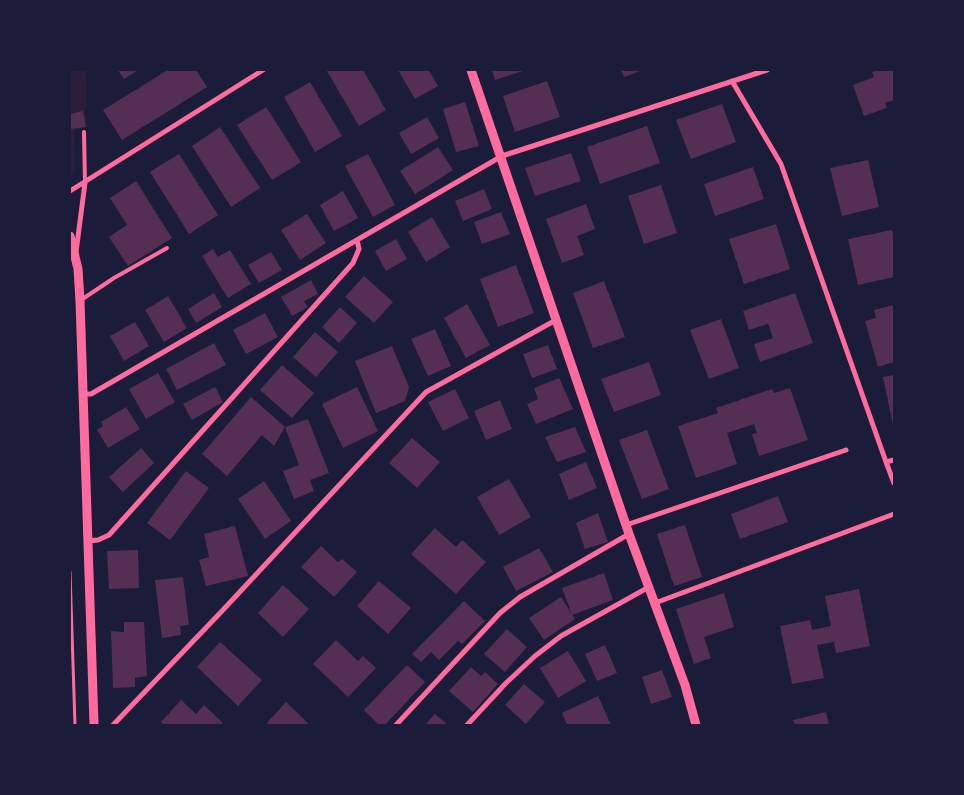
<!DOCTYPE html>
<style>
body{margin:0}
#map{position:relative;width:964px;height:795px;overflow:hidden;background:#1b1b3a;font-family:Karla,sans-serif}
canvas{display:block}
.frame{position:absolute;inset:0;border:71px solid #1b1b3a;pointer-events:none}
</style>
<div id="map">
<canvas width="964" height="795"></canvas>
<div class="frame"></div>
</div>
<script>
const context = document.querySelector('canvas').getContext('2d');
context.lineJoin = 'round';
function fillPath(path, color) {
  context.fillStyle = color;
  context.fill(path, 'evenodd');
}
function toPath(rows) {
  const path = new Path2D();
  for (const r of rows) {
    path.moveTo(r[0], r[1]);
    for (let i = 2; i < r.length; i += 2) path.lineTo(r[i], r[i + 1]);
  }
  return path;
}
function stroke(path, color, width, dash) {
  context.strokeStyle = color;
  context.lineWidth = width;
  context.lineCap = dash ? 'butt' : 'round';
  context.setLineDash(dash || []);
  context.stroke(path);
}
fillPath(toPath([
 [70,70,86,70,87,106,84,107,88,127,74,130,75,170,70,178]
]), '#2a1e3b');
fillPath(toPath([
 [118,70,138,70,124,79],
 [168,70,196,70,207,87,122,140,103,110],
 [329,70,363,70,386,110,359,126,327,71],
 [398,70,429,70,438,86,415,99],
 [492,70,526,70,495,80],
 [621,70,643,70,624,77],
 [879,70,894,70,894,100,885,103,887,108,864,116,853,85,874,77,872,72],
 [547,81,560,117,515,132,503,96],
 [310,82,342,136,315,152,284,97],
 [465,102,479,146,456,152,443,109],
 [722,104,736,142,691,159,676,120],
 [266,107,301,162,272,180,237,125],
 [83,111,86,127,70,129,70,114],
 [427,117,439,138,411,154,399,133],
 [647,126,660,163,600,184,587,147],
 [220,127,260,188,231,207,192,146],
 [438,147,453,170,415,194,400,171],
 [571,153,581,181,535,196,525,168],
 [179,154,218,215,189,234,150,172],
 [368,154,395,205,373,217,345,166],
 [868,160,879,207,842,216,830,168],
 [753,167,764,199,715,216,704,184],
 [136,181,172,238,128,266,109,237,127,225,110,198],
 [661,185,677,233,644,244,628,196],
 [484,189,492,209,463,221,455,201],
 [343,191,358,218,334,231,320,205],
 [586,204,595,229,577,236,584,255,562,263,546,219],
 [501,212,510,234,482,244,474,222],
 [307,214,326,243,300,260,281,230],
 [432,217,450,247,426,262,408,232],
 [776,224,790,269,744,284,729,239],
 [892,230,894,238,894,277,858,285,848,239],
 [396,239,407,259,386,271,375,251],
 [213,249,218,257,230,250,251,284,228,298,202,256],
 [271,252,282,270,259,283,248,265],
 [516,265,534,313,498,327,480,279],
 [364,276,393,302,374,323,345,297],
 [311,280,318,294,304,301,308,307,292,316,281,297],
 [604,281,625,337,593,348,573,293],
 [214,293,222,307,196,323,188,309],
 [795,293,813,343,760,362,754,344,773,338,768,324,749,330,743,311],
 [168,296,187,328,164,342,145,310],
 [467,304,490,345,466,358,444,318],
 [894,305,894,362,878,367,865,321,876,318,874,310],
 [340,307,357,323,339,343,322,327],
 [265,313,278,337,246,354,233,330],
 [721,319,739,368,709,379,690,330],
 [135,322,149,346,124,361,110,336],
 [435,329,451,366,428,376,411,339],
 [315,332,338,352,316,377,293,357],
 [214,343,226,365,177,390,166,369],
 [548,345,557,369,532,378,523,354],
 [392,346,409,387,405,401,376,413,355,361],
 [649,362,661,395,614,412,601,379],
 [282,365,314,393,292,418,260,390],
 [158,373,175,402,146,419,129,389],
 [894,375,894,425,893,425,883,377],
 [559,378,573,409,536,424,527,404,538,399,534,388],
 [215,387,223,402,192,420,183,404],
 [357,387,378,431,343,448,322,404],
 [790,388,808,440,759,456,752,434,757,433,754,424,727,433,737,464,696,478,678,426,718,413,716,408,772,389,774,393],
 [455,389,469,418,443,431,428,402],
 [251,397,285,427,308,419,329,473,310,480,314,491,294,499,283,471,299,465,285,427,274,446,262,435,227,476,202,454],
 [500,400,512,429,486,440,474,411],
 [126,407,140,429,108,448,97,430,103,426,101,422],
 [575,427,586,452,557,462,545,437],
 [647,430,669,489,642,499,619,440],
 [412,438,440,462,417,488,389,463],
 [141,448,154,463,123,492,109,477],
 [586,462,597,488,569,500,559,474],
 [186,471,209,488,170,540,147,523],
 [509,479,531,517,499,535,477,497],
 [264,481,291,521,265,539,238,499],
 [778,496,788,522,740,539,731,514],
 [598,513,608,542,585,549,576,523],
 [685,525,702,577,674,586,657,534],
 [235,526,248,576,206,586,199,560,209,557,204,534],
 [435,528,456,547,462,540,486,562,456,594,411,554],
 [321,546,338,562,342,559,357,572,334,597,301,567],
 [539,548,553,572,516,591,503,567],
 [138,550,139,588,109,589,107,551],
 [604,573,613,600,572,615,562,588],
 [183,577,189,625,180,626,181,635,162,638,155,580],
 [379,581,411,608,388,634,357,606],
 [283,585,309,609,283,637,258,613],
 [859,589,870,646,836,653,834,642,817,645,824,678,792,684,780,626,810,620,812,630,831,626,825,596],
 [724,593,734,627,704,637,711,658,694,664,676,609],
 [561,597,575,619,544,640,529,618],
 [464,601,485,621,462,644,458,641,439,660,431,652,421,662,412,654],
 [124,622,144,622,147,676,135,678,135,687,113,688,111,631,124,632],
 [507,629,527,647,505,672,484,654],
 [336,640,358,661,363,656,376,668,348,697,313,664],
 [220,642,262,680,238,706,197,667],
 [605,645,617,673,597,681,585,654],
 [568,651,586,681,558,698,540,668],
 [407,665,425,682,385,725,379,725,364,710],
 [471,667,481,676,485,672,498,684,473,712,449,691],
 [662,670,672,697,651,704,642,677],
 [524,684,545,702,526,724,505,705],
 [598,696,611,725,567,725,562,713],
 [181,700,196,714,204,705,223,723,221,725,164,725,161,722],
 [286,702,310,725,269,725,267,723],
 [826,712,829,725,795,725,793,720],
 [435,714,448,725,425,725]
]), '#542f53');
stroke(toPath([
 [70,572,75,725]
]), '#ff6b9d', 3);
stroke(toPath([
 [84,132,85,183],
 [81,300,114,278,167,248]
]), '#ff6b9d', 4);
stroke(toPath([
 [732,81,781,164,886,462,894,460],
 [70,191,263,70],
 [76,252,85,183],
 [83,394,91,394,502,156,767,70],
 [886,462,894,483],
 [626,525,846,450],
 [88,541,98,540,109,535,353,263,359,249,357,240],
 [655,603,894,514],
 [113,725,222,611,426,392,556,320],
 [396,725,500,613,520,597,629,534],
 [467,725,506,683,535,656,561,636,649,587]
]), '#ff6b9d', 5);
stroke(toPath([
 [471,70,629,534,685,685,696,725],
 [70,236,78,269,80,301,94,725]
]), '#ff6b9d', 9);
</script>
